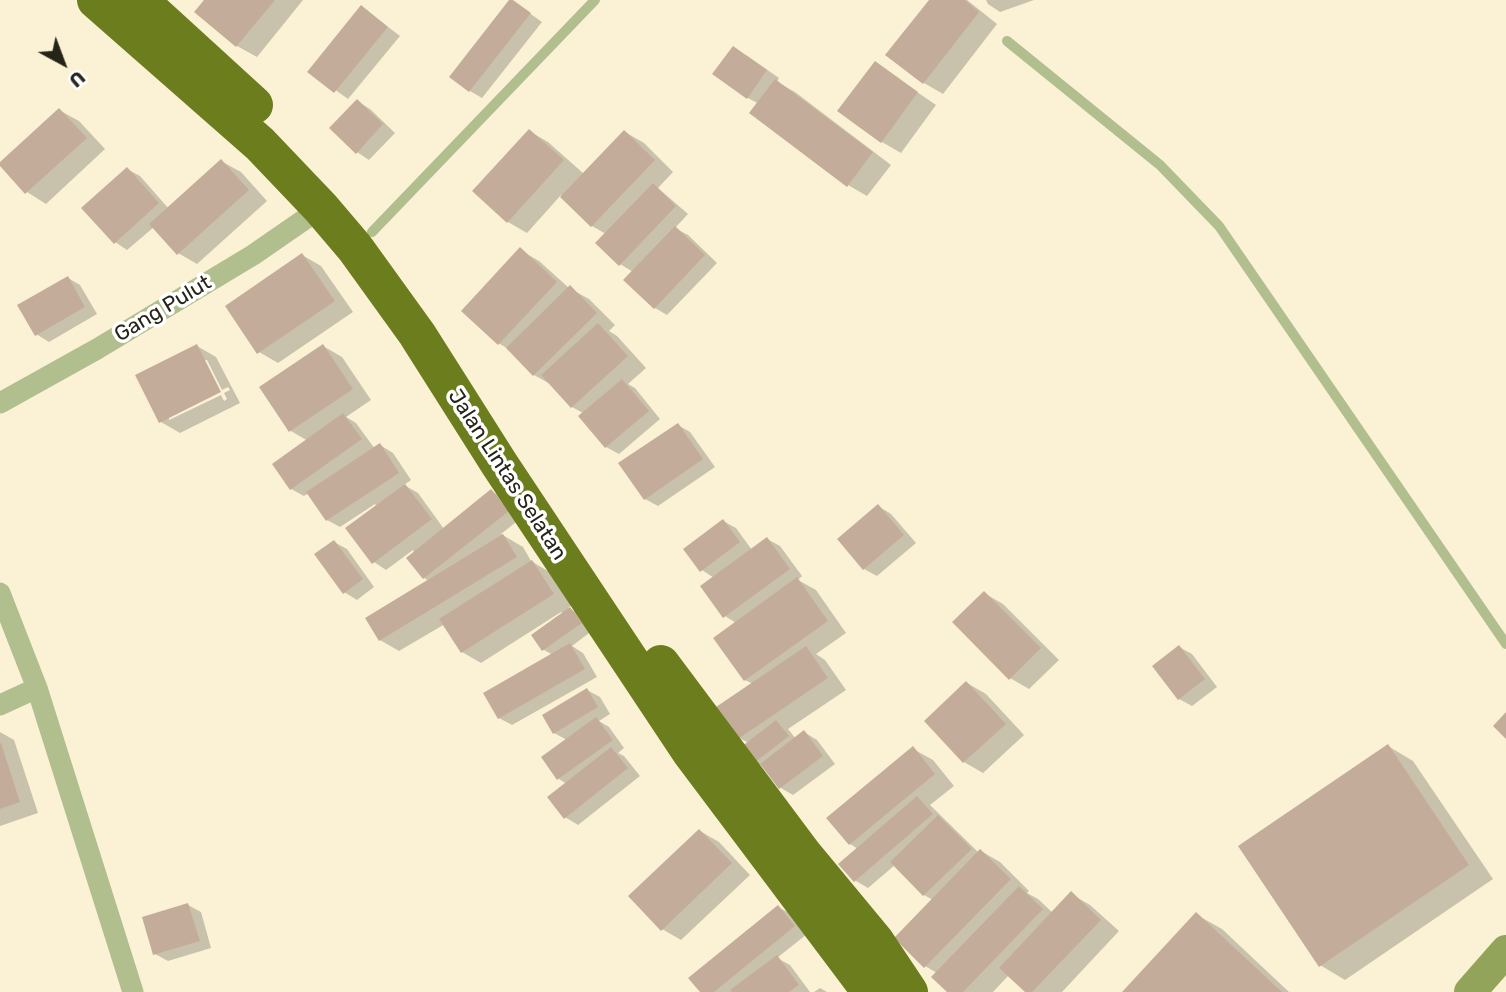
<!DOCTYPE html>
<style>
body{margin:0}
#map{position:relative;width:1506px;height:992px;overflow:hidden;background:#fbf2d6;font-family:Rubik,sans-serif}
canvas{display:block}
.north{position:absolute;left:28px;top:28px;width:70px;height:70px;-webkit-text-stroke:5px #fff;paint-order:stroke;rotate:139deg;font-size:19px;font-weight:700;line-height:28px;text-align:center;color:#262319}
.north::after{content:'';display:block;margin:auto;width:24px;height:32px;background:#262319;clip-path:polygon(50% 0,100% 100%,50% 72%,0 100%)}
</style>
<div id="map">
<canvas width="1506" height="992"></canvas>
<div class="north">U</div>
</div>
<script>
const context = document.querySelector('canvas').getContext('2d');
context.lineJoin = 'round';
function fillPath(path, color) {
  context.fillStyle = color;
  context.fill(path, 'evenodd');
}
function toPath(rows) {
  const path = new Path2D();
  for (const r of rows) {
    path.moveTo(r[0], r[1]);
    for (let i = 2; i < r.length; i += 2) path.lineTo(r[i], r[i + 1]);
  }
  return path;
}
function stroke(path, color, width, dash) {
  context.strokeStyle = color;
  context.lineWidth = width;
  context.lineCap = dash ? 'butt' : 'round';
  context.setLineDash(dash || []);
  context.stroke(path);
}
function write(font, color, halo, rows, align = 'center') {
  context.font = font + ' Rubik,sans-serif';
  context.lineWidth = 7;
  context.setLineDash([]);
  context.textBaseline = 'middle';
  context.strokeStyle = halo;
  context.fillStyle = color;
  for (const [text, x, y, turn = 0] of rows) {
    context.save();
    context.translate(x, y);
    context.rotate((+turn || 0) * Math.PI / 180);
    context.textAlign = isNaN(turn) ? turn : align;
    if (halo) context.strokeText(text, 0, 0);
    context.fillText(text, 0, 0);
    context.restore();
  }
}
fillPath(toPath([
 [204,0,303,0,257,57,237,46,196,12],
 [511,0,542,22,482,98,470,91],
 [931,0,967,0,997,24,943,94,924,83],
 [986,0,1034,0,1000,12,988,4],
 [362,7,400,36,348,99,309,71],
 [746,55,779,78,777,82,795,92,891,165,867,196,848,185,752,113,759,104,748,98],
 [875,63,936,105,901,153,882,142],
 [357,101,370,109,395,133,369,160,357,152],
 [59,110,79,121,105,149,46,204,27,192],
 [529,131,548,142,584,174,625,132,644,143,673,172,658,188,688,214,675,228,688,235,717,263,667,315,655,308,633,272,620,264,606,234,592,226,561,195,527,233,508,222],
 [221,161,241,172,267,201,197,264,178,253,154,227,127,250,115,242,127,169,140,176,169,209],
 [520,250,539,261,569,288,589,299,615,325,609,331,617,336,646,368,628,384,635,388,660,419,619,454,606,447,583,413,572,407,552,385,534,375,508,349,500,344,464,311],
 [302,255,321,266,353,312,278,363,259,352],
 [68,278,80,285,97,314,49,342,36,334],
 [197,346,216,357,240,403,180,433,161,422],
 [203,360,207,360,222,390,228,387,230,390,224,393,227,399,224,401,221,395,169,420,169,416],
 [323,346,342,357,371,400,346,417,356,423,375,449,380,445,393,453,411,480,404,485,418,493,444,529,491,491,504,498,520,519,501,534,523,547,531,561,551,573,572,605,568,608,583,616,593,630,572,646,583,653,597,677,512,725,499,718,553,655,544,650,563,614,561,612,481,663,462,652,445,624,399,651,380,640,429,581,424,578,413,550,386,570,374,562,377,507,375,504,340,527,327,520,309,493,304,496,291,489,308,441,291,431],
 [678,425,690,432,715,467,658,506,645,499],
 [878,506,891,514,916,543,877,576,864,569],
 [723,521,736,528,752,550,767,539,780,546,802,576,798,580,816,590,846,633,816,654,825,660,846,690,788,729,796,739,804,732,817,740,835,764,793,795,781,788,765,767,755,762,749,743,739,738,753,684,745,680,736,623,725,616,714,578,702,570],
 [334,542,347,549,374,587,357,600,344,592],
 [984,593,1003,604,1059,660,1029,689,1010,678],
 [1179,647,1192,654,1217,687,1192,706,1179,699],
 [967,683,986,694,1024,735,983,773,964,762],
 [587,690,600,697,610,714,599,721,609,727,624,748,618,753,624,756,640,776,578,825,565,817,567,784,559,779,567,740,554,733],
 [0,732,14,740,38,813,0,826],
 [1388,746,1413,761,1493,879,1345,980,1320,965],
 [913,749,933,760,954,786,930,805,979,853,981,851,1000,862,1029,891,1027,893,1038,899,1053,913,1071,894,1090,905,1119,931,1062,992,1027,992,1009,975,993,992,950,992,937,973,925,966,933,900,924,895,895,865,868,888,856,881,841,864,858,849,850,844,829,818],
 [700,831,719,842,750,875,681,940,662,929],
 [188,905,201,912,211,948,168,961,155,954],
 [778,907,791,914,807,934,777,958,790,965,810,992,702,992],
 [1197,915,1222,929,1289,992,1124,992],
 [820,988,827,992,814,992]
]), '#0003');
fillPath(toPath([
 [204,0,275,0,236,47,194,12],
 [509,0,513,0,531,13,469,92,449,77],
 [929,0,965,0,979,12,923,84,885,55],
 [361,5,388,27,334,93,307,72],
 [733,46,767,70,747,99,712,74],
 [875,61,918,92,881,143,837,111],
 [775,79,873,152,847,187,749,113],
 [357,99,383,124,356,154,329,128],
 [59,108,87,138,25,194,0,166,0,162],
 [529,129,564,160,507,223,472,191],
 [624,130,655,160,591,227,560,197],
 [221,159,249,190,177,255,149,224],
 [127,167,159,203,114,244,81,208],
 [653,183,676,206,619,266,595,243],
 [675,226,705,255,654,309,623,280],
 [520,247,557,282,498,345,461,311],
 [302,253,335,301,257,354,225,306],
 [68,276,85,307,35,336,17,305],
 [570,285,597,313,533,376,506,348],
 [598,323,628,356,571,408,541,375],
 [197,344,221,392,159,423,135,375],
 [323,344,353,389,289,432,259,387],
 [622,379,649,411,605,448,578,416],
 [343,413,362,439,290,490,272,464],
 [678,423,703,459,644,500,618,463],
 [380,443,399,473,326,521,306,492],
 [405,484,432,519,372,564,345,528],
 [491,489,509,511,423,579,406,558],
 [878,504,904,535,863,570,837,539],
 [723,519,740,542,700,572,683,549],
 [503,534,517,557,379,641,365,618],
 [767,537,790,569,723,618,700,586],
 [334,540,363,579,343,594,314,554],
 [532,560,554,594,461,653,439,619],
 [797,577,828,621,744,681,713,638],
 [984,591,1041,648,1009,680,952,622],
 [570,607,582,623,542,651,531,635],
 [570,643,585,669,498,719,483,693],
 [1179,645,1205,679,1178,700,1152,666],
 [806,646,828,678,738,739,716,707],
 [966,681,1006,724,963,763,924,721],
 [587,688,598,707,553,734,542,715],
 [1506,712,1506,739,1493,726],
 [596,717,613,740,557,780,541,757],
 [776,720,789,736,754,763,741,747],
 [804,730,823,756,779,789,760,764],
 [1,743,20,802,0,809,0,744],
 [1388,744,1469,865,1319,967,1238,846],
 [913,746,935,774,849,845,826,818],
 [611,747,628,768,564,819,547,797],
 [917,796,933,814,854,882,838,864],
 [938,815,972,849,923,896,890,862],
 [699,829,732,863,661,931,628,896],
 [980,849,1011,879,924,968,894,938],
 [1019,886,1043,909,963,992,947,992,931,977],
 [1071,891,1101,920,1032,992,1025,992,999,968],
 [188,903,200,941,153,955,142,917],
 [778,905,795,926,714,992,700,992,688,978],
 [1196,912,1282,992,1122,992],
 [777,955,799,985,789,992,732,992,730,990]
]), '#c3ad9a');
stroke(toPath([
 [1007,41,1160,165,1219,226,1506,644],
 [372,232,595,0]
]), '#b1be8e', 10);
stroke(toPath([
 [0,403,97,349,253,255,321,208],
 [0,593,37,688,133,992],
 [0,705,37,688]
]), '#b1be8e', 21);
stroke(toPath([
 [1470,992,1506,951]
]), '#92a459', 32);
stroke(toPath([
 [96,0,260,144,321,208,355,248,417,334,500,465,690,751,871,992],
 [139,0,254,105],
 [661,664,803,854,875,941,909,992]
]), '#6b7d1d', 38);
write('21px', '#262319', '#fff', [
 ["Gang Pulut",163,309,-31],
 ["Jalan Lintas Selatan",507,475,57]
]);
</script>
